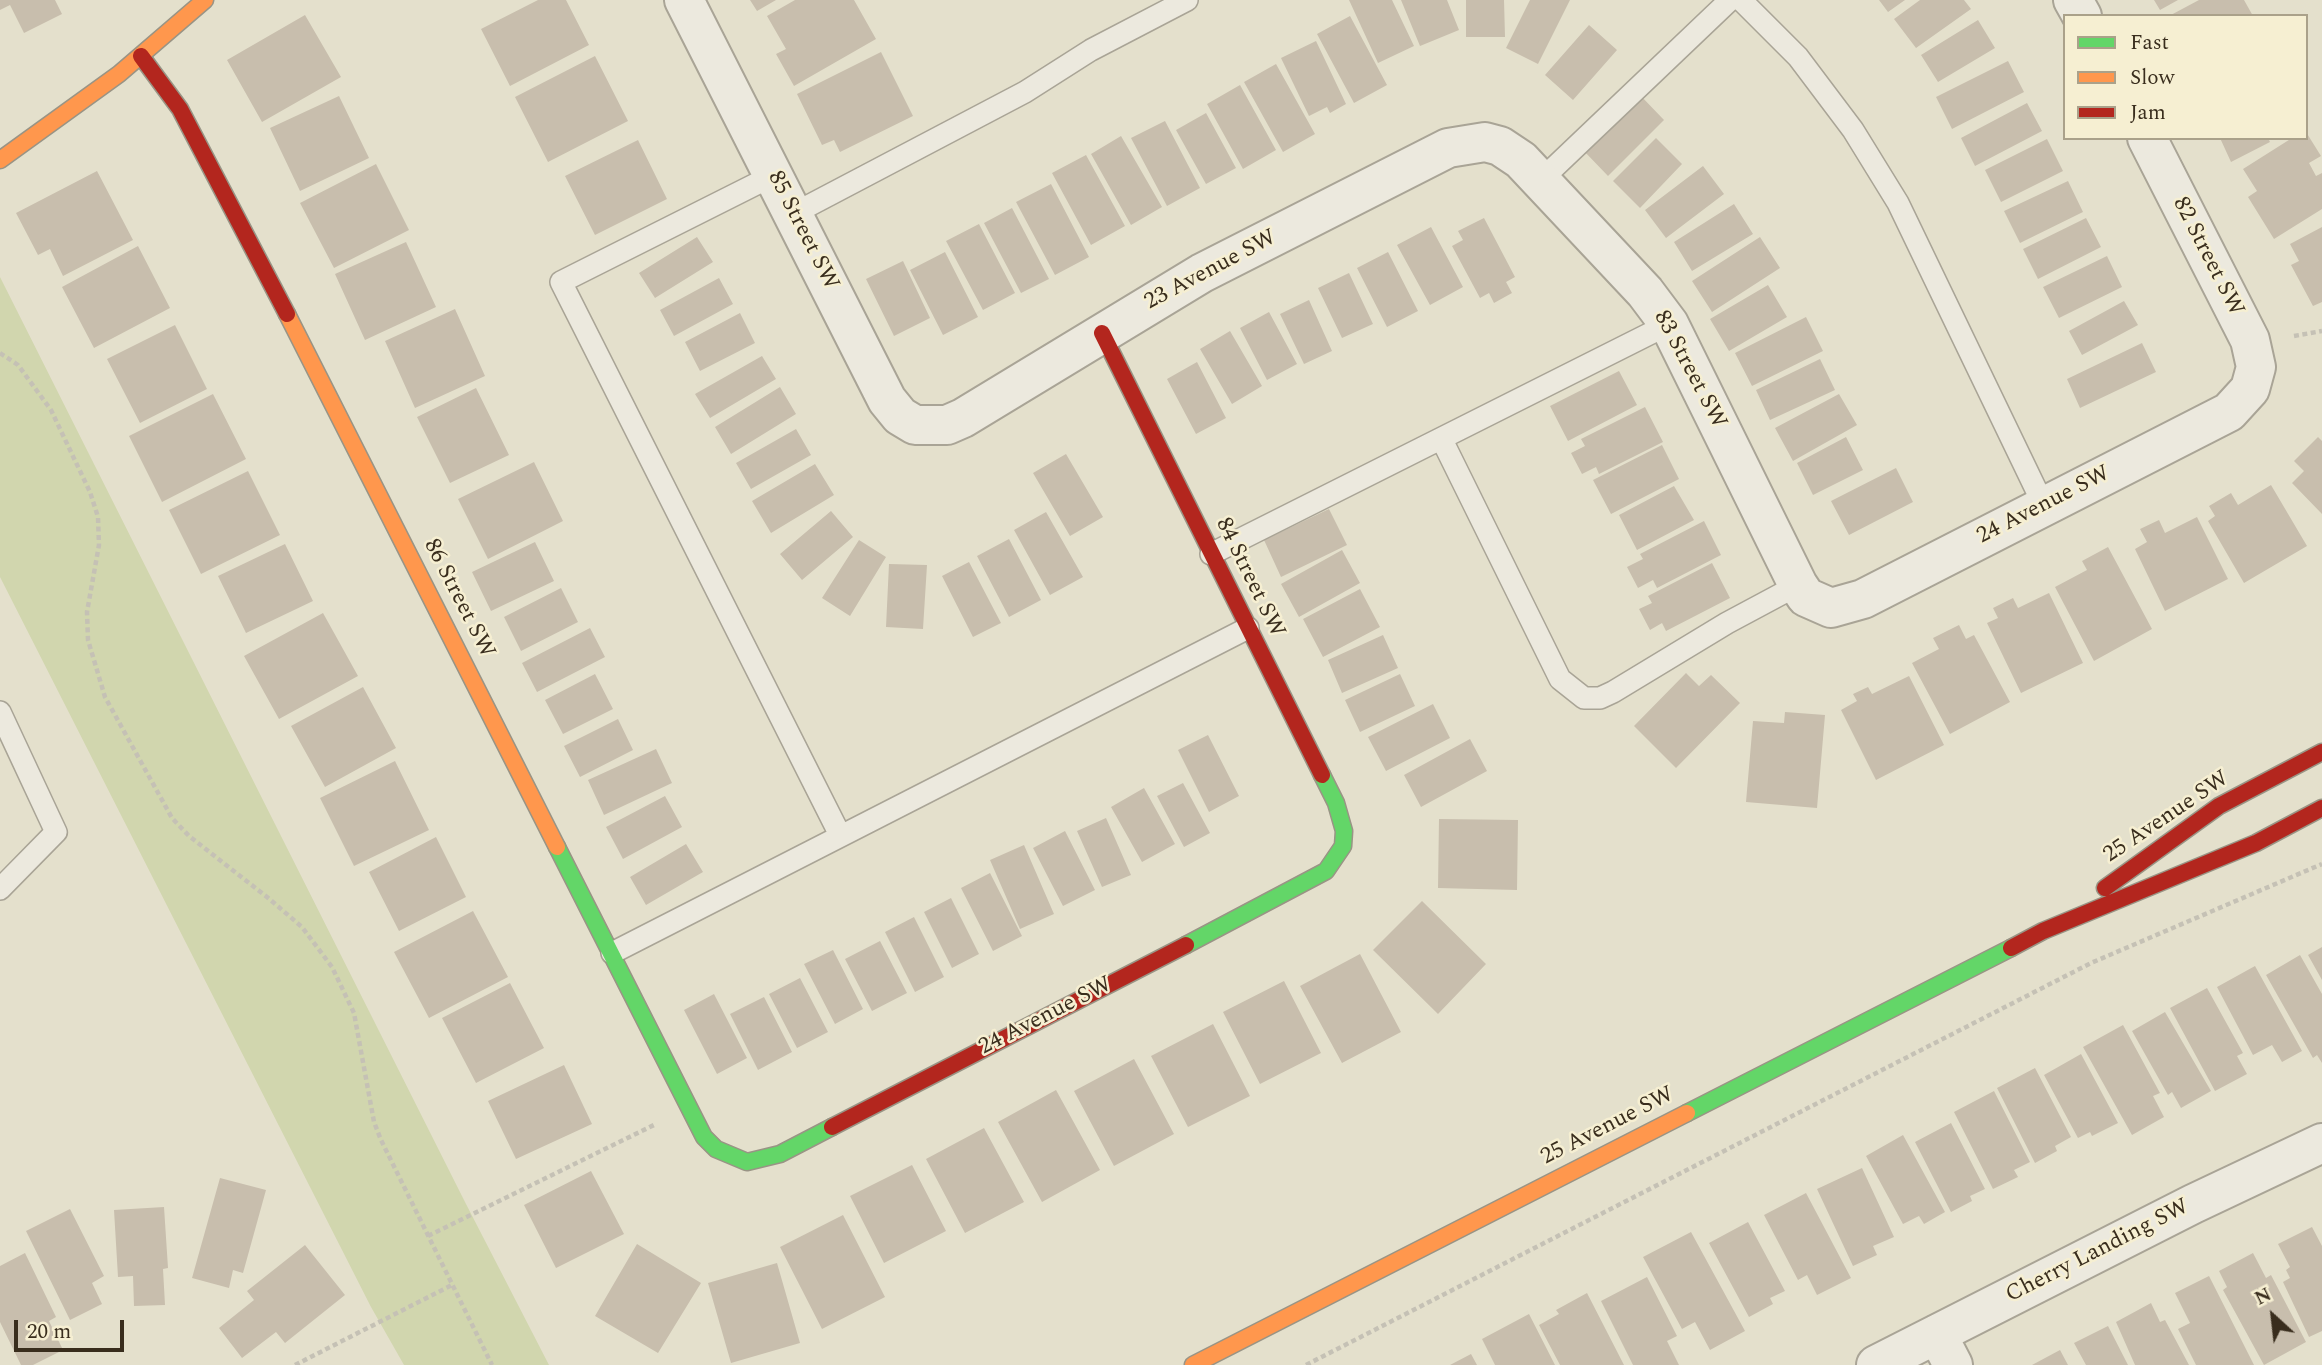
<!DOCTYPE html>
<style>
body{margin:0}
#map{position:relative;width:2322px;height:1365px;overflow:hidden;background:#e4e0cc;font-family:Spectral,serif}
canvas{display:block}
.legend{position:absolute;left:2063px;top:14px;width:245px;height:126px;box-sizing:border-box;background:#f6efd2;border:2px solid #aaa18a;margin:0;padding:9px 12px;list-style:none;font-size:21px;color:#392d1d}
.legend li{display:flex;align-items:center;gap:14px;height:35px}
.legend b{width:35px;border:2px solid #aaa18a}
.north{position:absolute;left:2238px;top:1281px;width:70px;height:70px;-webkit-text-stroke:5px #f6efd2;paint-order:stroke;rotate:333deg;font-size:19px;font-weight:700;line-height:28px;text-align:center;color:#392d1d}
.north::after{content:'';display:block;margin:auto;width:24px;height:32px;background:#392d1d;clip-path:polygon(50% 0,100% 100%,50% 72%,0 100%)}
.scale{position:absolute;left:14px;top:1320px;width:110px;height:32px;box-sizing:border-box;border:4px solid #392d1d;border-top:0;padding-left:9px;font-size:21px;line-height:24px;white-space:nowrap;color:#392d1d;-webkit-text-stroke:5px #f6efd2;paint-order:stroke}
</style>
<div id="map">
<canvas width="2322" height="1365"></canvas>
<ul class="legend">
<li><b style="height:9px;background:#63d668"></b>Fast</li>
<li><b style="height:9px;background:#ff974d"></b>Slow</li>
<li><b style="height:9px;background:#b3261e"></b>Jam</li>
</ul>
<div class="north">N</div>
<div class="scale">20 m</div>
</div>
<script>
const context = document.querySelector('canvas').getContext('2d');
context.lineJoin = 'round';
function fillPath(path, color) {
  context.fillStyle = color;
  context.fill(path, 'evenodd');
}
function toPath(rows) {
  const path = new Path2D();
  for (const r of rows) {
    path.moveTo(r[0], r[1]);
    for (let i = 2; i < r.length; i += 2) path.lineTo(r[i], r[i + 1]);
  }
  return path;
}
function stroke(path, color, width, dash) {
  context.strokeStyle = color;
  context.lineWidth = width;
  context.lineCap = dash ? 'butt' : 'round';
  context.setLineDash(dash || []);
  context.stroke(path);
}
function write(font, color, halo, rows, align = 'center') {
  context.font = font + ' Spectral,serif';
  context.lineWidth = 5;
  context.setLineDash([]);
  context.textBaseline = 'middle';
  context.strokeStyle = halo;
  context.fillStyle = color;
  for (const [text, x, y, turn = 0] of rows) {
    context.save();
    context.translate(x, y);
    context.rotate((+turn || 0) * Math.PI / 180);
    context.textAlign = isNaN(turn) ? turn : align;
    if (halo) context.strokeText(text, 0, 0);
    context.fillText(text, 0, 0);
    context.restore();
  }
}
fillPath(toPath([
 [0,277,466,1204,549,1365,404,1365,371,1307,0,577]
]), '#d1d6ae');
fillPath(toPath([
 [0,0,55,0,62,14,24,33,10,5,0,10],
 [538,0,566,0,589,45,510,86,481,29],
 [750,0,776,0,757,11],
 [795,0,854,0,876,39,794,86,776,54,786,49,767,16],
 [1349,0,1392,0,1414,46,1378,63],
 [1401,0,1447,0,1459,30,1420,46],
 [1466,0,1504,0,1505,37,1466,37],
 [1530,0,1570,0,1538,64,1506,48],
 [1879,0,1905,0,1888,12],
 [1920,0,1964,0,1971,9,1916,48,1894,19],
 [2154,0,2178,0,2160,10],
 [2199,0,2244,0,2253,16,2169,16],
 [305,15,341,77,262,122,227,60],
 [1350,16,1387,85,1354,103,1317,34],
 [1978,20,1995,48,1938,82,1921,55],
 [1589,25,1617,50,1573,100,1545,75],
 [1316,41,1346,104,1330,113,1327,107,1309,116,1281,58],
 [881,52,913,116,840,152,834,140,822,145,797,94],
 [595,56,628,121,548,162,515,97],
 [2008,61,2024,92,1952,129,1936,97],
 [1276,64,1315,134,1283,152,1244,82],
 [1240,85,1276,150,1243,169,1207,104],
 [1639,94,1664,120,1608,176,1583,150],
 [339,96,369,158,300,191,270,128],
 [2027,103,2042,131,1975,166,1961,138],
 [1206,113,1236,168,1206,184,1176,130],
 [1165,121,1200,188,1167,206,1131,138],
 [2306,132,2321,156,2309,163,2316,176,2322,173,2322,209,2274,239,2248,197,2257,191,2243,169,2292,138,2306,138],
 [1121,136,1162,207,1131,225,1091,154],
 [1656,138,1682,164,1640,208,1613,181],
 [2220,138,2268,138,2270,142,2231,162],
 [2047,139,2063,171,2001,202,1985,170],
 [638,140,667,199,595,235,565,176],
 [1086,155,1125,226,1091,245,1052,173],
 [376,164,409,230,334,268,300,203],
 [1703,166,1724,194,1666,238,1645,210],
 [97,171,133,240,63,276,50,249,38,255,16,213],
 [2068,181,2083,212,2020,243,2004,211],
 [1051,184,1089,257,1055,275,1016,202],
 [1734,204,1753,234,1692,271,1674,242],
 [1012,208,1049,279,1021,293,984,223],
 [1484,218,1515,277,1506,282,1512,293,1494,303,1489,293,1480,298,1452,246,1463,240,1458,231],
 [2086,218,2101,247,2038,279,2023,249],
 [979,224,1015,293,983,310,946,241],
 [1431,227,1463,287,1430,305,1397,245],
 [2322,227,2322,302,2313,306,2291,265,2299,261,2290,244],
 [697,237,713,262,655,298,639,273],
 [1760,237,1780,268,1712,312,1692,281],
 [406,242,436,307,365,340,335,274],
 [138,246,170,308,94,348,62,287],
 [945,252,978,317,943,335,910,270],
 [1388,252,1418,311,1387,327,1357,268],
 [2107,256,2122,287,2059,318,2043,287],
 [903,261,930,318,894,336,866,279],
 [1349,273,1373,324,1342,338,1318,288],
 [719,278,733,304,674,336,660,310],
 [1768,285,1787,317,1729,351,1710,319],
 [1309,300,1332,351,1304,364,1280,314],
 [2124,301,2138,325,2082,355,2069,331],
 [455,309,485,376,415,408,385,341],
 [1269,312,1297,364,1267,380,1240,328],
 [740,313,755,343,700,371,685,342],
 [1806,317,1823,351,1752,386,1735,353],
 [175,325,207,389,140,423,107,359],
 [1230,331,1262,386,1232,404,1200,349],
 [2142,343,2156,372,2080,408,2067,379],
 [762,356,776,379,710,418,695,394],
 [1820,359,1835,390,1770,420,1756,390],
 [1197,362,1226,418,1196,434,1167,379],
 [1619,371,1637,405,1568,441,1550,406],
 [780,387,796,414,731,454,715,427],
 [476,388,509,455,450,483,417,417],
 [213,394,246,459,162,502,129,436],
 [1839,394,1857,425,1793,461,1775,428],
 [1645,407,1663,442,1599,474,1596,467,1582,474,1571,453,1585,446,1581,439],
 [796,429,811,455,751,489,736,463],
 [1846,437,1863,470,1813,495,1797,463],
 [2318,437,2322,441,2322,514,2292,483,2304,471,2294,461],
 [1662,445,1679,479,1611,514,1593,480],
 [1066,454,1103,517,1070,536,1033,473],
 [534,462,563,521,488,559,458,499],
 [815,464,834,495,771,533,752,501],
 [1896,468,1913,502,1849,535,1831,501],
 [248,471,280,535,201,574,169,510],
 [2271,485,2307,546,2244,583,2208,521,2215,516,2209,506,2231,493,2238,505],
 [1674,486,1694,520,1637,550,1619,515],
 [1329,509,1347,545,1281,577,1264,540],
 [831,511,853,537,802,580,780,554],
 [1046,512,1083,577,1050,595,1014,530],
 [2197,517,2228,579,2165,611,2135,549,2147,542,2140,529,2159,520,2165,533],
 [1704,521,1721,555,1657,588,1653,580,1638,588,1627,567,1643,559,1640,554],
 [1009,539,1041,600,1009,617,977,556],
 [859,540,886,557,850,616,822,598],
 [535,542,554,581,491,611,472,572],
 [285,544,313,601,246,633,218,576],
 [2108,547,2152,629,2094,661,2055,587,2087,570,2082,561],
 [1342,550,1360,583,1299,617,1281,584],
 [969,562,1001,623,973,637,942,576],
 [1712,563,1730,598,1666,631,1662,623,1650,630,1639,609,1652,603,1648,596],
 [889,564,927,565,923,629,886,627],
 [561,588,578,622,521,651,504,617],
 [1360,589,1380,627,1323,657,1303,619],
 [2049,593,2083,663,2021,693,1987,623,1998,618,1993,608,2013,598,2018,608],
 [323,613,358,676,279,719,244,656],
 [1959,625,1966,639,1974,635,2010,702,1950,734,1912,663,1939,649,1933,638],
 [590,628,605,657,537,692,522,663],
 [1383,635,1398,668,1342,693,1328,660],
 [1686,673,1699,686,1711,675,1740,703,1676,768,1634,726],
 [595,674,613,709,563,734,545,700],
 [1400,674,1415,706,1360,732,1345,700],
 [1909,676,1944,745,1876,780,1841,710,1857,701,1853,694,1868,687,1872,694],
 [363,687,396,748,325,787,291,726],
 [1433,704,1450,738,1386,771,1368,737],
 [1785,712,1825,715,1817,808,1746,802,1753,721,1784,723],
 [618,719,633,750,580,777,564,746],
 [1208,735,1239,796,1209,812,1178,750],
 [1470,739,1487,771,1421,807,1404,775],
 [656,749,672,783,604,815,588,780],
 [395,761,429,830,354,866,320,798],
 [1183,783,1210,833,1184,847,1157,796],
 [1144,788,1175,844,1142,862,1111,807],
 [665,796,682,827,623,859,606,827],
 [1106,818,1131,875,1102,887,1077,831],
 [1439,819,1518,820,1517,890,1438,888],
 [1065,831,1095,890,1063,906,1033,848],
 [436,837,466,897,399,931,369,872],
 [686,844,703,872,646,905,630,877],
 [1024,845,1054,914,1020,929,990,860],
 [990,873,1022,936,993,951,961,888],
 [951,898,979,954,952,968,924,912],
 [1422,901,1486,964,1438,1014,1373,950],
 [473,911,508,977,429,1018,394,952],
 [914,917,944,977,915,992,885,932],
 [880,941,907,993,872,1011,845,959],
 [2322,947,2322,980,2308,955],
 [833,950,863,1009,835,1024,804,964],
 [1360,954,1401,1032,1342,1063,1300,986],
 [2300,955,2322,994,2322,1063,2317,1055,2313,1058,2266,975],
 [2255,966,2302,1051,2282,1062,2272,1045,2253,1055,2217,987],
 [800,978,828,1032,797,1048,769,994],
 [1284,981,1321,1053,1260,1084,1223,1012],
 [510,983,544,1048,476,1083,442,1018],
 [2207,988,2243,1053,2237,1056,2247,1074,2215,1091,2170,1008],
 [714,994,747,1058,717,1074,684,1010],
 [764,997,792,1052,758,1070,730,1014],
 [2165,1012,2211,1091,2181,1108,2172,1092,2168,1095,2132,1031],
 [1213,1024,1250,1096,1188,1127,1151,1056],
 [2123,1025,2160,1093,2153,1096,2164,1117,2132,1135,2083,1047],
 [2081,1054,2118,1123,2092,1136,2090,1132,2078,1138,2044,1075],
 [1134,1059,1174,1134,1114,1166,1074,1091],
 [564,1065,592,1124,516,1159,488,1101],
 [2035,1068,2071,1137,2055,1146,2057,1151,2035,1163,1997,1088],
 [1056,1090,1100,1170,1042,1202,998,1122],
 [1994,1091,2030,1162,2014,1170,2018,1177,1993,1189,1954,1112],
 [1951,1123,1985,1189,1970,1196,1972,1201,1951,1212,1915,1142],
 [984,1128,1024,1202,965,1233,926,1159],
 [1903,1135,1945,1212,1924,1224,1919,1216,1903,1224,1866,1156],
 [912,1165,946,1231,884,1263,850,1196],
 [1862,1168,1894,1237,1873,1246,1877,1255,1853,1266,1817,1189],
 [591,1171,624,1234,556,1268,524,1205],
 [220,1178,266,1190,243,1273,233,1270,229,1288,192,1278],
 [1806,1193,1851,1278,1817,1295,1807,1275,1798,1280,1764,1215],
 [164,1207,168,1268,163,1269,165,1305,134,1306,133,1276,118,1277,114,1210],
 [70,1209,104,1276,92,1283,102,1304,70,1320,26,1231],
 [843,1215,885,1297,822,1329,780,1247],
 [1748,1222,1785,1291,1770,1298,1773,1304,1749,1317,1709,1243],
 [2312,1227,2322,1246,2322,1331,2309,1337,2283,1282,2290,1278,2286,1270,2290,1267,2278,1244],
 [1691,1232,1745,1331,1710,1350,1695,1322,1682,1329,1643,1257],
 [637,1244,701,1283,658,1353,595,1316],
 [305,1245,345,1295,285,1343,276,1332,242,1358,219,1328,254,1300,247,1291],
 [25,1253,56,1317,49,1321,63,1350,33,1365,21,1365,0,1322,0,1266],
 [2253,1253,2266,1278,2271,1275,2306,1342,2264,1365,2223,1290,2227,1287,2219,1271],
 [777,1263,800,1343,731,1363,708,1283],
 [2209,1276,2254,1365,2196,1365,2178,1329,2190,1323,2175,1293],
 [1647,1277,1677,1336,1667,1341,1679,1365,1633,1365,1601,1301],
 [1587,1293,1624,1365,1560,1365,1539,1325,1559,1314,1556,1310],
 [2151,1303,2160,1322,2165,1320,2189,1365,2135,1365,2116,1322],
 [1529,1314,1555,1365,1495,1365,1482,1339],
 [2108,1326,2128,1365,2086,1365,2074,1343],
 [2060,1350,2068,1365,2032,1365],
 [1471,1354,1477,1365,1450,1365]
]), '#c8bead');
const lane = toPath([
 [1741,0,1798,57,1853,130,1898,203,2044,506],
 [774,175,561,282,840,835],
 [1541,180,1730,0],
 [793,214,1025,92,1091,50,1187,0],
 [1442,440,1560,679,1584,698,1600,698,1613,692,1727,623,1798,585],
 [1211,554,1669,324],
 [0,712,56,832,0,889],
 [612,953,1248,628]
]);
const street = toPath([
 [684,0,887,400,900,416,915,425,947,425,963,418,1202,273,1448,148,1485,142,1500,146,1521,160,1645,292,1669,324,1798,585,1806,597,1831,608,1863,599,2229,412,2250,389,2256,367,2250,340,2147,138],
 [2073,0,2082,16],
 [1937,1334,1953,1365],
 [1876,1365,2193,1204,2322,1143]
]);
const fast = toPath([
 [557,847,704,1137,716,1149,747,1162,780,1154,832,1127],
 [1186,945,1326,871,1343,846,1344,831,1336,803,1322,775],
 [1687,1113,2011,948]
]);
const slow = toPath([
 [0,160,119,74,205,0],
 [287,314,557,847],
 [1193,1365,1687,1113]
]);
const jam = toPath([
 [141,56,180,109,287,314],
 [1102,333,1322,775],
 [2105,888,2219,806,2322,752],
 [2011,948,2043,931,2256,843,2322,808],
 [832,1127,1186,945]
]);
stroke(lane, '#a9a496', 24);
stroke(street, '#a9a496', 42);
stroke(fast, '#999485', 19);
stroke(slow, '#999485', 19);
stroke(jam, '#999485', 19);
stroke(toPath([
 [2294,336,2322,331],
 [0,353,18,365,51,410,90,492,98,517,99,545,87,612,88,640,105,697,172,818,189,836,267,897,302,927,332,967,354,1013,374,1122,381,1140,492,1365],
 [428,1236,656,1124],
 [295,1365,452,1285],
 [1306,1365,2091,963,2322,864]
]), '#c5c1b5', 4.5, [5, 3.5]);
stroke(lane, '#ece9de', 21);
stroke(street, '#ece9de', 38);
stroke(fast, '#63d668', 16);
stroke(slow, '#ff974d', 16);
stroke(jam, '#b3261e', 16);
write('23px', '#392d1d', '#f6efd2', [
 ["85 Street SW",802,231,63],
 ["82 Street SW",2207,257,63],
 ["23 Avenue SW",1211,271,-28],
 ["83 Street SW",1689,370,62],
 ["24 Avenue SW",2044,506,-27],
 ["84 Street SW",1249,578,64],
 ["86 Street SW",458,599,63],
 ["25 Avenue SW",2167,818,-34],
 ["24 Avenue SW",1046,1017,-27],
 ["25 Avenue SW",1608,1127,-27],
 ["Cherry Landing SW",2098,1252,-27]
]);
</script>
